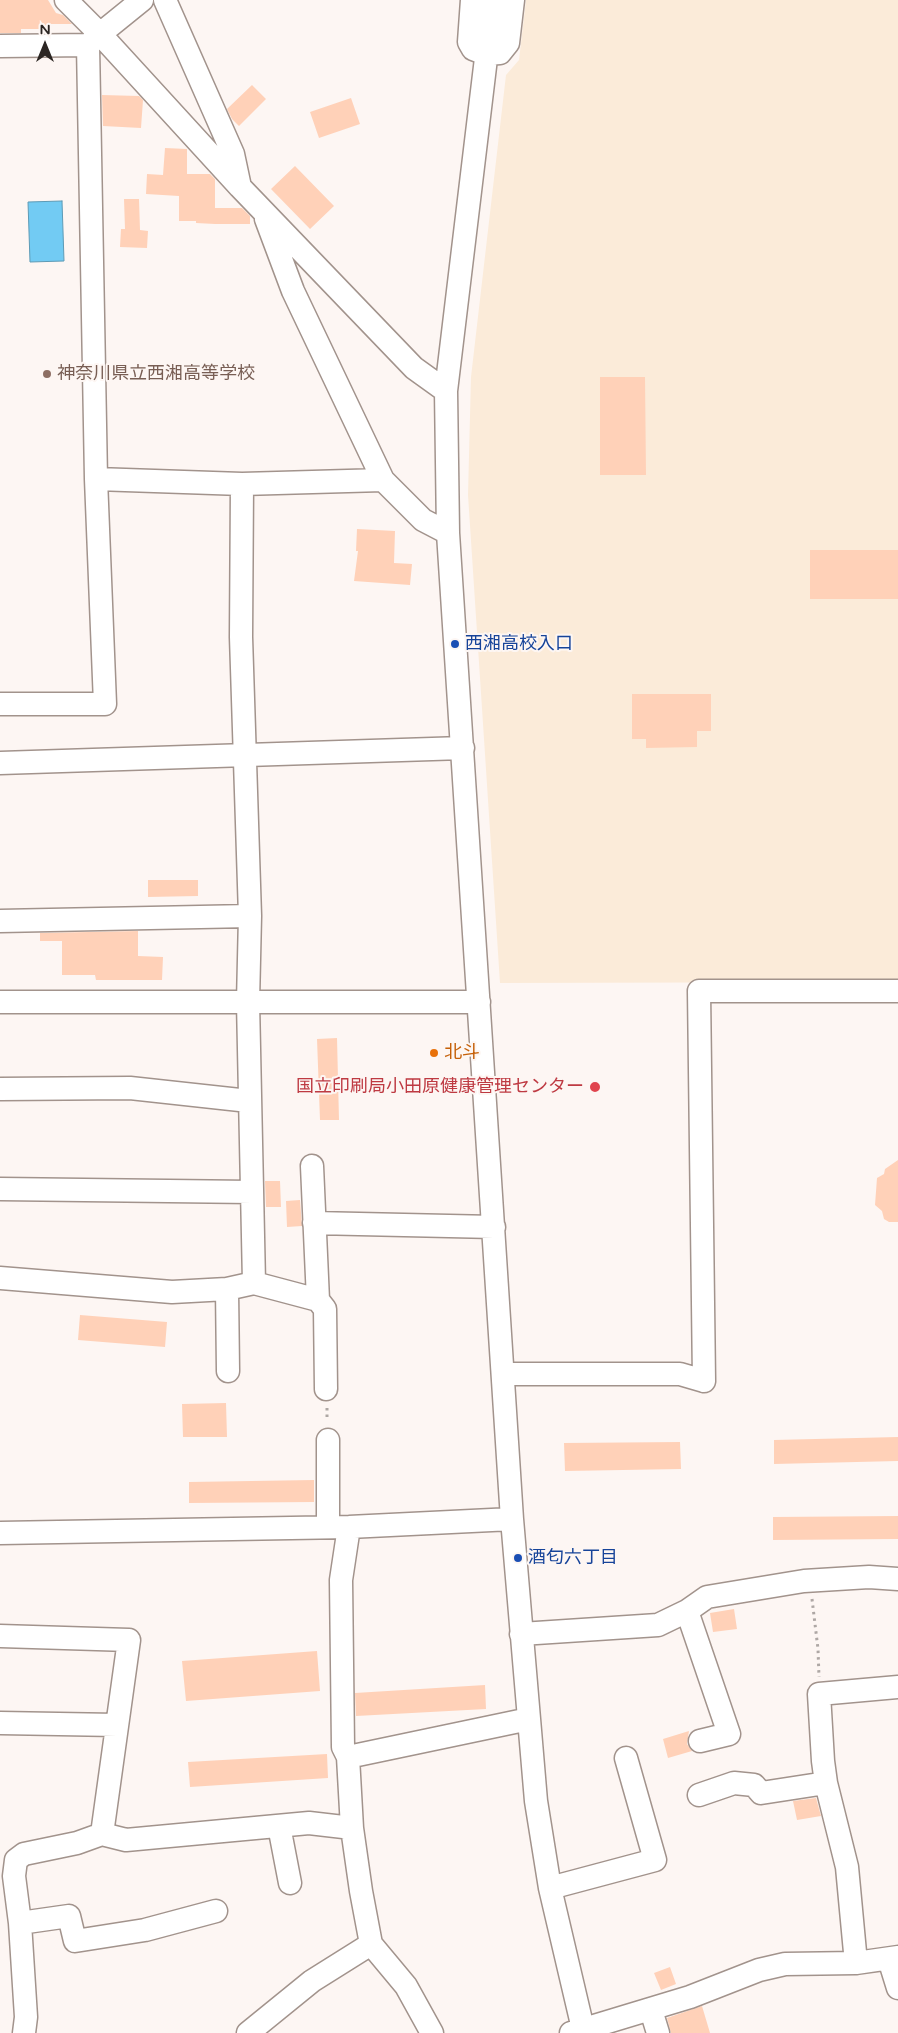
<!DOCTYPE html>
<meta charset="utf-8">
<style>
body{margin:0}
#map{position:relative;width:898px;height:2033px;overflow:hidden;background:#fdf6f3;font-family:"Varela Round",sans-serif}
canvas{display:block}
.north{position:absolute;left:20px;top:20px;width:50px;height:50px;-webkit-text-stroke:4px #fdf6f3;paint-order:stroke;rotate:0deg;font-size:14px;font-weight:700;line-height:20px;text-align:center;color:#2c2623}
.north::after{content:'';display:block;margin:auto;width:18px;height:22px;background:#2c2623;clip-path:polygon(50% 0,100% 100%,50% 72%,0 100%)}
</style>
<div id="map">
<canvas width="898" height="2033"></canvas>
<div class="north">N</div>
</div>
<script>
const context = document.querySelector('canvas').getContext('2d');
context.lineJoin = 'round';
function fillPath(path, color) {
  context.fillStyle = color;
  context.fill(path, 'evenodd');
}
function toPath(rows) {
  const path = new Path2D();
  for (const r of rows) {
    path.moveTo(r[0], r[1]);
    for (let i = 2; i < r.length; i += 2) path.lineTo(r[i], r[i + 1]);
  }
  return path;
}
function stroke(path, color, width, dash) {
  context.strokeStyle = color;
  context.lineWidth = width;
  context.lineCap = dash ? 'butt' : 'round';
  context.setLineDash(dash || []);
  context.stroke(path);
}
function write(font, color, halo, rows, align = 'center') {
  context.font = font + ' "Varela Round","Noto Sans JP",sans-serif';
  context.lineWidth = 4;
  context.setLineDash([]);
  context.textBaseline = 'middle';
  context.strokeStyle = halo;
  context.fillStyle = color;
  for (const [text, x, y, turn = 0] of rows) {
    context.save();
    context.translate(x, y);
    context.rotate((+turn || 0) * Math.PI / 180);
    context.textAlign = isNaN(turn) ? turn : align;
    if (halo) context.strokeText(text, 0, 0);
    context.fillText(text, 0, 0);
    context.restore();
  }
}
fillPath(toPath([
 [526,0,898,0,898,982,500,983,468,495,471,377,506,75,519,60]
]), '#fbebd9');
const water = toPath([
 [62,201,64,261,30,262,28,202,62,201]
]);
fillPath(water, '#72cbf3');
stroke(water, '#5d9ab5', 1);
fillPath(toPath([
 [0,0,48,0,56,13,63,15,72,24,47,24,47,29,21,29,21,33,0,33],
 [252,85,266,99,239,126,232,119,227,109],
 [102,95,139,96,143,100,141,128,103,126],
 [351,98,360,124,319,138,310,112],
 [165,148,187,149,187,174,210,174,215,179,215,208,242,208,250,216,250,224,215,224,196,223,196,221,179,221,179,196,146,194,147,174,163,175],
 [295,166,334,206,310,229,271,189],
 [124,199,139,199,140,230,148,231,147,248,120,247,121,229,125,229],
 [600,377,645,377,646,475,600,475],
 [357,529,395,531,394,563,412,564,410,585,354,581,358,551,356,551],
 [810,550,898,550,898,599,810,599],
 [632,694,711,694,711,731,697,731,697,747,646,748,646,739,632,739],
 [148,880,198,880,198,896,148,897],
 [138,931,138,956,163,957,162,980,96,980,95,975,62,975,62,941,40,941,40,933],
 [337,1038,339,1120,320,1120,317,1039],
 [898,1160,898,1222,889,1222,884,1219,882,1211,875,1205,877,1178,884,1174,885,1169],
 [265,1181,280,1181,281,1207,266,1207],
 [300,1200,302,1226,287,1227,286,1201],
 [80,1315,167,1322,165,1347,78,1340],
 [226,1403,227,1437,183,1437,182,1404],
 [898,1437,898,1461,774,1464,774,1440],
 [680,1442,681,1469,565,1471,564,1443],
 [314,1480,314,1502,189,1503,189,1482],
 [898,1516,898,1539,773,1540,773,1517],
 [734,1609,737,1629,713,1632,710,1613],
 [317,1651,320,1691,186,1701,182,1661],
 [485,1685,486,1709,356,1716,355,1693],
 [689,1731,687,1744,692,1751,668,1758,663,1739],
 [327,1754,328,1778,190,1787,188,1762],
 [816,1798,821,1816,797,1820,793,1801],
 [670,1967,676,1984,661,1990,654,1973],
 [702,2006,710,2033,671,2033,667,2018]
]), '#ffd1b8');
const minor = toPath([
 [66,0,100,34],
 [165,0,233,154,240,187],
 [472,0,469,42,473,49,486,54,500,53,508,43,513,0],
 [493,0,446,391,448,533,512,1519,536,1801,550,1888,584,2033],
 [100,34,142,0],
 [88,45,96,479],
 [0,46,88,45,100,34,240,187,414,368,446,391],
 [266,219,293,291,383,480,423,520,448,533],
 [0,704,105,704,96,479,242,484,383,480],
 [0,763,463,748],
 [0,921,250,916],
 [0,1002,479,1002],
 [0,1089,130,1088,249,1101],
 [0,1189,252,1192],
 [314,1223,494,1227],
 [0,1278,172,1292,227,1289,254,1283,248,1002,250,916,241,637,242,484],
 [254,1283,318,1300,312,1166],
 [227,1289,228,1371],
 [318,1300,325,1309,326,1389],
 [504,1374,680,1374,704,1381],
 [704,1381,699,991,898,991],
 [328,1440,328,1527],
 [0,1533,349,1527,512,1519],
 [687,1611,729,1734,700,1741],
 [521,1634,658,1625,687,1611,707,1597,804,1581,869,1577,898,1579],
 [0,1636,129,1640,102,1834],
 [0,1723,117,1725],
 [348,1757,343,1747,341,1580,349,1527],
 [699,1795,734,1783,754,1785,761,1793,826,1783],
 [279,1826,290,1883],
 [550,1888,655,1860,626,1758],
 [20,1923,69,1916,75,1941,145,1930,216,1911],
 [889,1959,898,1988],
 [856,1963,847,1867,826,1783,823,1761,819,1694,898,1687],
 [651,2010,658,2033],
 [24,2033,26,2017,20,1923,14,1876,16,1860,24,1854,77,1843,102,1834,126,1840,309,1823,352,1828],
 [248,2033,312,1981,371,1944],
 [432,2033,406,1986,371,1944,361,1891,352,1828,348,1757,529,1719],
 [571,2033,690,1997,759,1970,785,1964,856,1963,898,1957]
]);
stroke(minor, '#a2938c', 25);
stroke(toPath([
 [327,1408,327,1421],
 [812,1599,818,1649,819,1677]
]), '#aea7a4', 3, [2.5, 4]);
stroke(minor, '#fff', 22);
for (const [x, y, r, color] of [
 [47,374,5,"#8d6e63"],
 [455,644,5,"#1a4fb4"],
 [434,1053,5,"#e8710a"],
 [595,1087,6,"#e0444e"],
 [518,1558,5,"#1a4fb4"]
]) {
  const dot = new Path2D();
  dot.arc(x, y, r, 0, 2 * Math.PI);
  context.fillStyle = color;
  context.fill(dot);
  stroke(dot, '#fdf6f3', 2);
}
write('18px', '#785e54', '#fdf6f3', [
 ["神奈川県立西湘高等学校",57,374]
], 'left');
write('18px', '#164399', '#fdf6f3', [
 ["西湘高校入口",465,644],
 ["酒匂六丁目",528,1558]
], 'left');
write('18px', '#c56008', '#fdf6f3', [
 ["北斗",444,1053]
], 'left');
write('18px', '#be3a42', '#fdf6f3', [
 ["国立印刷局小田原健康管理センター",584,1087]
], 'right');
</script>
